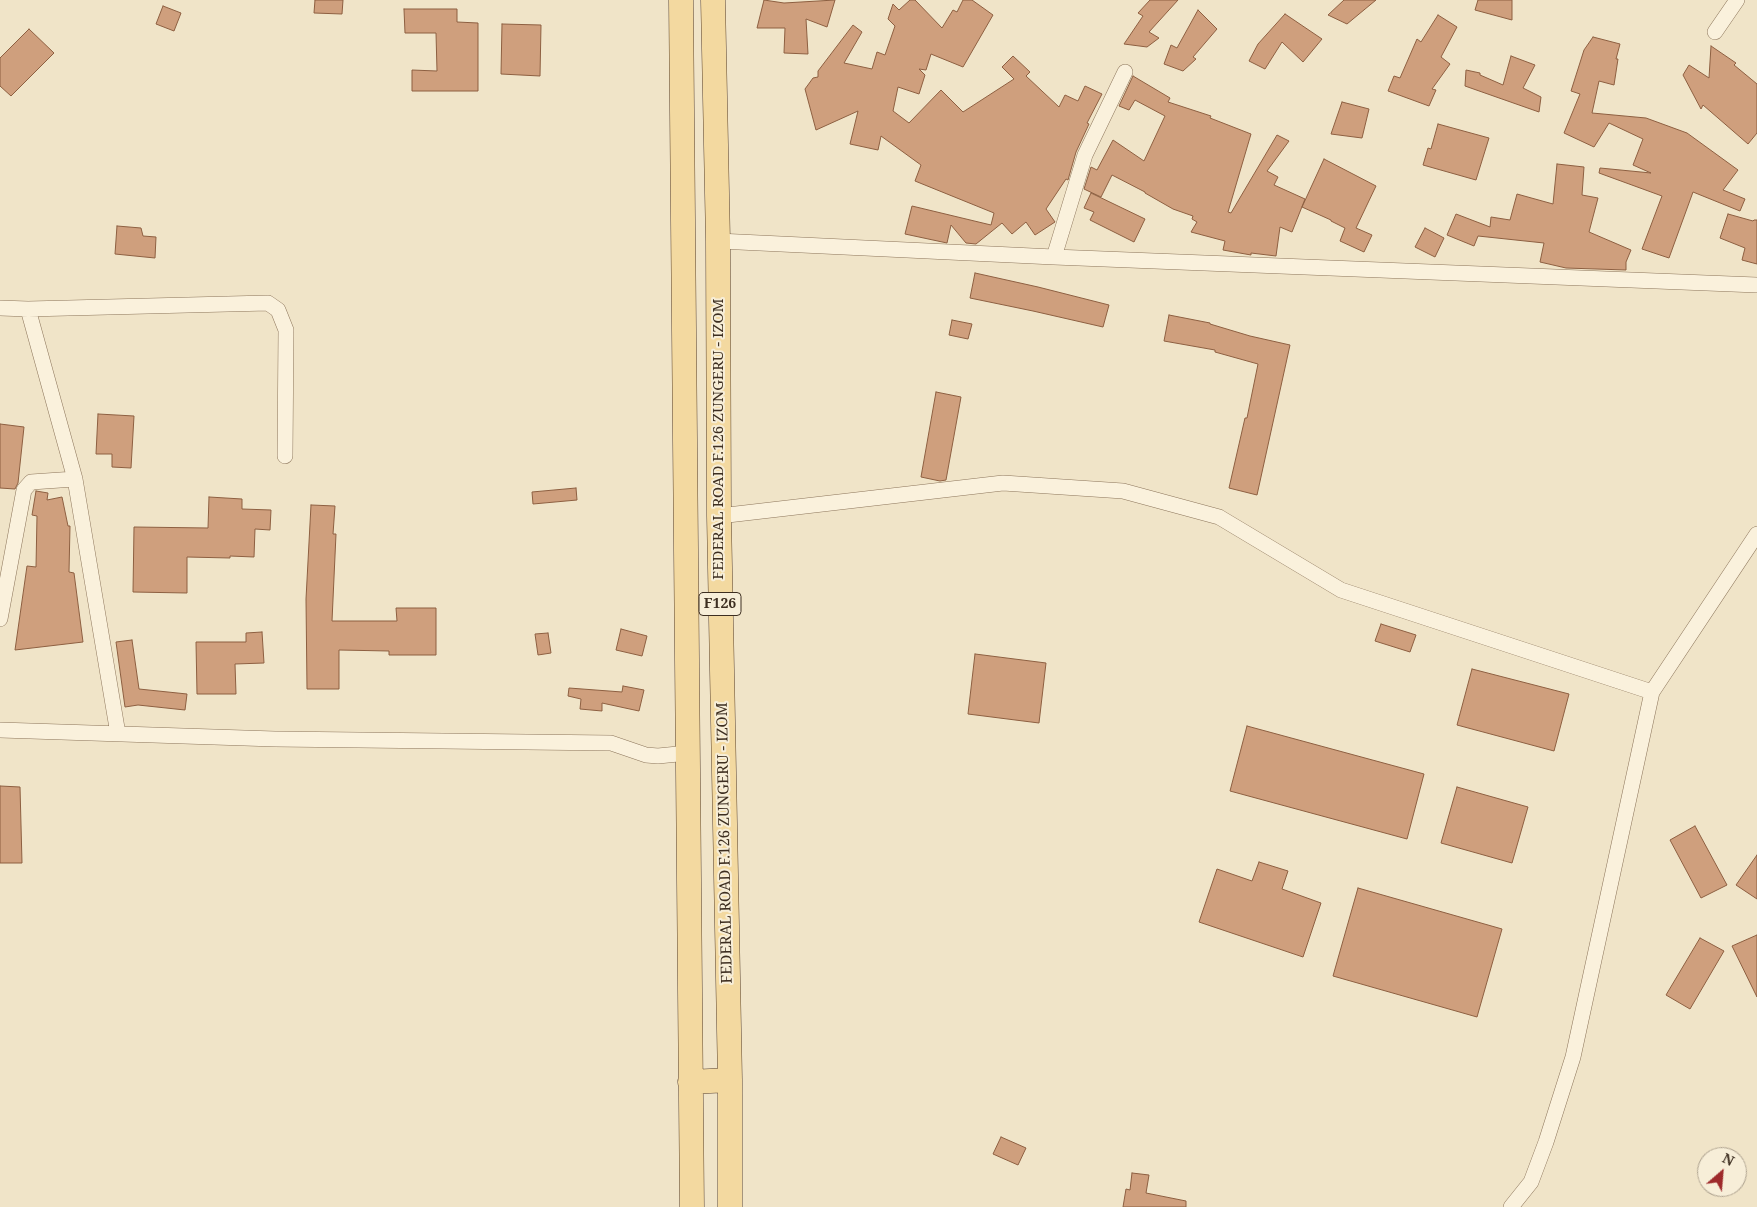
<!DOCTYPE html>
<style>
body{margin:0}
#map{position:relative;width:1757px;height:1207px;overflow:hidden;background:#f0e4c8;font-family:"Noto Serif",serif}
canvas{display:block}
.north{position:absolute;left:1697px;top:1147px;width:50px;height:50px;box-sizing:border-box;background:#f7eed8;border:1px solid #ada18e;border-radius:50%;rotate:27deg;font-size:14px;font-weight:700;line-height:20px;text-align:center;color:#3d2e20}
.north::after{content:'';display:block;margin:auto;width:18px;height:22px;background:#9e2a2b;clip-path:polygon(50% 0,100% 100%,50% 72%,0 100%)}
</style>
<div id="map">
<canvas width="1757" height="1207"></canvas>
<div class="north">N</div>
</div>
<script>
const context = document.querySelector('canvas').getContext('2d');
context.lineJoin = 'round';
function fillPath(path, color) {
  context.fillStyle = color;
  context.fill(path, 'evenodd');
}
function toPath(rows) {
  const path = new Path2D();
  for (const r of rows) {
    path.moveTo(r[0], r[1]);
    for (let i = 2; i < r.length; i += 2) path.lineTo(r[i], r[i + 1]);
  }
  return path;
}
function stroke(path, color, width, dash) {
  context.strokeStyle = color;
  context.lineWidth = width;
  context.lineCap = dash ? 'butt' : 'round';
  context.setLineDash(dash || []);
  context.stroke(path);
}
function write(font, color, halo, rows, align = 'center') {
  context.font = font + ' "Noto Serif",serif';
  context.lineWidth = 4;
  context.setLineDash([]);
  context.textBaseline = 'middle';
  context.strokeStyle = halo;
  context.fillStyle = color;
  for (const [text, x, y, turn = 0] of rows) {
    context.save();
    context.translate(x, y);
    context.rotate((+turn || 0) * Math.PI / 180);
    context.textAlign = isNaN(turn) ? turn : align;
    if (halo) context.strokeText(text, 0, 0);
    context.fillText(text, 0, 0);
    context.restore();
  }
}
const building = toPath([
 [315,0,343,0,342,14,314,13,315,0],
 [764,0,784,3,835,0,827,27,806,19,808,54,784,53,785,28,757,28,764,0],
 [910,0,915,0,942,28,953,10,957,12,963,0,972,0,993,15,963,67,931,54,926,70,919,69,925,75,919,94,898,87,893,111,909,123,941,90,963,112,1014,79,1002,67,1013,56,1030,72,1026,76,1059,107,1065,95,1078,101,1085,86,1102,94,1087,123,1089,124,1076,152,1068,180,1066,179,1046,209,1055,222,1035,235,1026,222,1012,234,1002,223,976,244,966,243,951,225,947,243,905,234,912,206,991,225,994,213,915,181,921,165,881,136,878,150,850,144,858,111,816,130,805,89,813,78,818,77,818,71,853,25,862,32,844,63,872,69,877,52,885,55,895,26,888,19,893,4,899,10,910,0],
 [1150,0,1178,0,1149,32,1159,38,1147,47,1124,44,1143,16,1138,13,1150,0],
 [1344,0,1376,0,1347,24,1328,15,1344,0],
 [1478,0,1512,0,1512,20,1475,10,1478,0],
 [163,6,181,13,174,31,156,24,163,6],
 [404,9,457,9,457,22,478,23,478,91,412,91,412,70,437,71,436,33,405,33,404,9],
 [1198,10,1217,29,1193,57,1196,59,1183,71,1164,64,1171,45,1177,48,1198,10],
 [1285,14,1322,39,1303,62,1282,42,1265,69,1249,61,1258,44,1285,14],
 [1438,15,1457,27,1441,57,1450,64,1432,89,1436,90,1429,106,1388,91,1394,76,1400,78,1417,39,1421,42,1438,15],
 [502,24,541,25,540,76,501,74,502,24],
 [29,29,54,53,11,96,0,86,0,58,29,29],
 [1593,37,1620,44,1616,59,1618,59,1614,85,1599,81,1592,113,1646,118,1687,133,1738,170,1723,190,1745,199,1740,211,1693,192,1669,258,1642,249,1662,196,1599,173,1600,168,1651,173,1633,165,1643,139,1609,123,1594,147,1564,133,1580,94,1571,91,1584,50,1593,37],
 [1711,46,1736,63,1734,65,1757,84,1757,133,1748,144,1703,105,1701,109,1683,75,1689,65,1709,78,1711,46],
 [1511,56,1535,65,1523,88,1541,97,1539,112,1465,86,1466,70,1480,73,1480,75,1503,85,1511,56],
 [1133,76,1170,98,1168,102,1211,116,1210,118,1251,134,1228,212,1231,213,1277,135,1289,141,1267,171,1278,177,1274,185,1305,199,1292,232,1280,227,1276,256,1251,253,1251,255,1223,250,1225,241,1191,232,1197,222,1192,219,1193,216,1173,209,1145,193,1145,192,1112,175,1101,197,1084,189,1091,167,1097,170,1113,140,1144,161,1165,116,1135,100,1129,110,1119,106,1133,76],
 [1342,102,1369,109,1362,138,1331,134,1342,102],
 [1438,124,1489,138,1476,180,1423,165,1428,148,1431,149,1438,124],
 [1324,159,1376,186,1356,228,1372,235,1364,252,1340,241,1345,228,1331,221,1331,220,1302,207,1324,159],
 [1557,164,1584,167,1582,195,1598,198,1589,232,1631,250,1626,262,1626,270,1566,268,1540,262,1544,243,1478,236,1474,246,1447,235,1456,214,1490,227,1491,217,1510,220,1517,194,1553,204,1557,164],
 [1091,193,1145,219,1134,242,1090,220,1094,212,1084,208,1091,193],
 [1728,214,1753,221,1754,220,1757,220,1757,264,1742,260,1745,248,1720,238,1728,214],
 [117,226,141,228,143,236,156,237,155,258,115,254,117,226],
 [1425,228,1444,238,1435,257,1415,247,1425,228],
 [975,273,1038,287,1109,305,1103,327,1033,311,970,298,975,273],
 [1169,315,1210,323,1210,324,1250,336,1290,345,1257,495,1229,488,1245,418,1247,418,1258,364,1215,352,1215,350,1164,341,1169,315],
 [952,320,972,324,968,339,949,335,952,320],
 [936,392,961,397,946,480,940,481,921,477,936,392],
 [98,414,134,416,131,468,112,467,112,454,96,454,98,414],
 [0,424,24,427,18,483,15,489,0,488,0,424],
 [576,488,577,500,533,504,532,492,576,488],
 [36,491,48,493,47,500,62,497,68,526,70,526,69,572,74,573,83,642,15,650,27,566,36,567,37,516,32,515,36,491],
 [209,497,242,499,242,509,271,510,270,530,255,529,254,557,230,556,230,558,187,557,187,593,133,592,134,527,208,528,209,497],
 [311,505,335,506,333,534,336,534,332,621,397,621,396,608,436,608,436,655,389,655,389,651,339,650,339,689,307,689,306,599,311,505],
 [1381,624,1416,635,1410,652,1375,641,1381,624],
 [621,629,647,636,642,656,616,650,621,629],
 [262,632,264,663,235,664,236,694,197,694,196,642,246,642,246,633,262,632],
 [548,633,551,653,538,655,535,634,548,633],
 [132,640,139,689,187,694,185,710,138,705,125,707,116,642,132,640],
 [975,654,1046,663,1039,723,968,714,975,654],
 [1472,669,1569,694,1554,751,1457,725,1472,669],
 [623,686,644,690,639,711,602,703,602,711,580,709,581,699,568,696,569,688,622,692,623,686],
 [1247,726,1424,774,1407,839,1230,791,1247,726],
 [0,786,20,787,22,863,0,863,0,786],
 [1457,787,1528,807,1512,863,1441,843,1457,787],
 [1695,826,1727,885,1701,898,1670,840,1695,826],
 [1757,855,1757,899,1736,885,1757,855],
 [1259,862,1288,871,1282,889,1321,903,1303,957,1199,922,1217,869,1252,881,1259,862],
 [1358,888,1502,929,1477,1017,1333,976,1358,888],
 [1757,935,1757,997,1732,946,1757,935],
 [1700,938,1724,951,1690,1009,1666,995,1700,938],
 [1001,1137,1026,1148,1018,1165,993,1154,1001,1137],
 [1132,1173,1149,1175,1146,1193,1186,1201,1186,1207,1123,1207,1126,1189,1130,1190,1132,1173]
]);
fillPath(building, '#cf9f7d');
stroke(building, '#8d5f41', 1);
const minor = toPath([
 [1715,32,1737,0],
 [718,241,1054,257,1757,285],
 [1054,257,1085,155,1125,72],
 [0,308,28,309,268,303,278,310,286,330,285,456],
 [28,309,75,479,118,734],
 [719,516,1003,483,1123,491,1219,517,1341,590,1652,692],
 [0,619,24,490,31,482,75,479],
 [0,730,275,739,611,743,646,755,658,756,688,753],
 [1511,1207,1531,1182,1546,1142,1573,1057,1652,692,1757,534]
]);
const primary = toPath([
 [681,0,692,1207],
 [713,0,718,241,719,516,730,1080,730,1207],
 [690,1082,730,1080]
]);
stroke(minor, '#8d765c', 16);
stroke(primary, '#5b4430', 25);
stroke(minor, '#faf1dc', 15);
stroke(primary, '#f3d9a0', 24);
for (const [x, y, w] of [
 [720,604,42]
]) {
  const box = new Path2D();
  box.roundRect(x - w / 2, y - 11.5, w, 23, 4);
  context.fillStyle = '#f7eed8';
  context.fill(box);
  stroke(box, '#3d2e20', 1);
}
write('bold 14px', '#3d2e20', null, [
 ["F126",720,604]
]);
write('15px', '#3d2e20', '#f7eed8', [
 ["FEDERAL ROAD F.126 ZUNGERU - IZOM",719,439,-90],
 ["FEDERAL ROAD F.126 ZUNGERU - IZOM",725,843,-91]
]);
</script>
